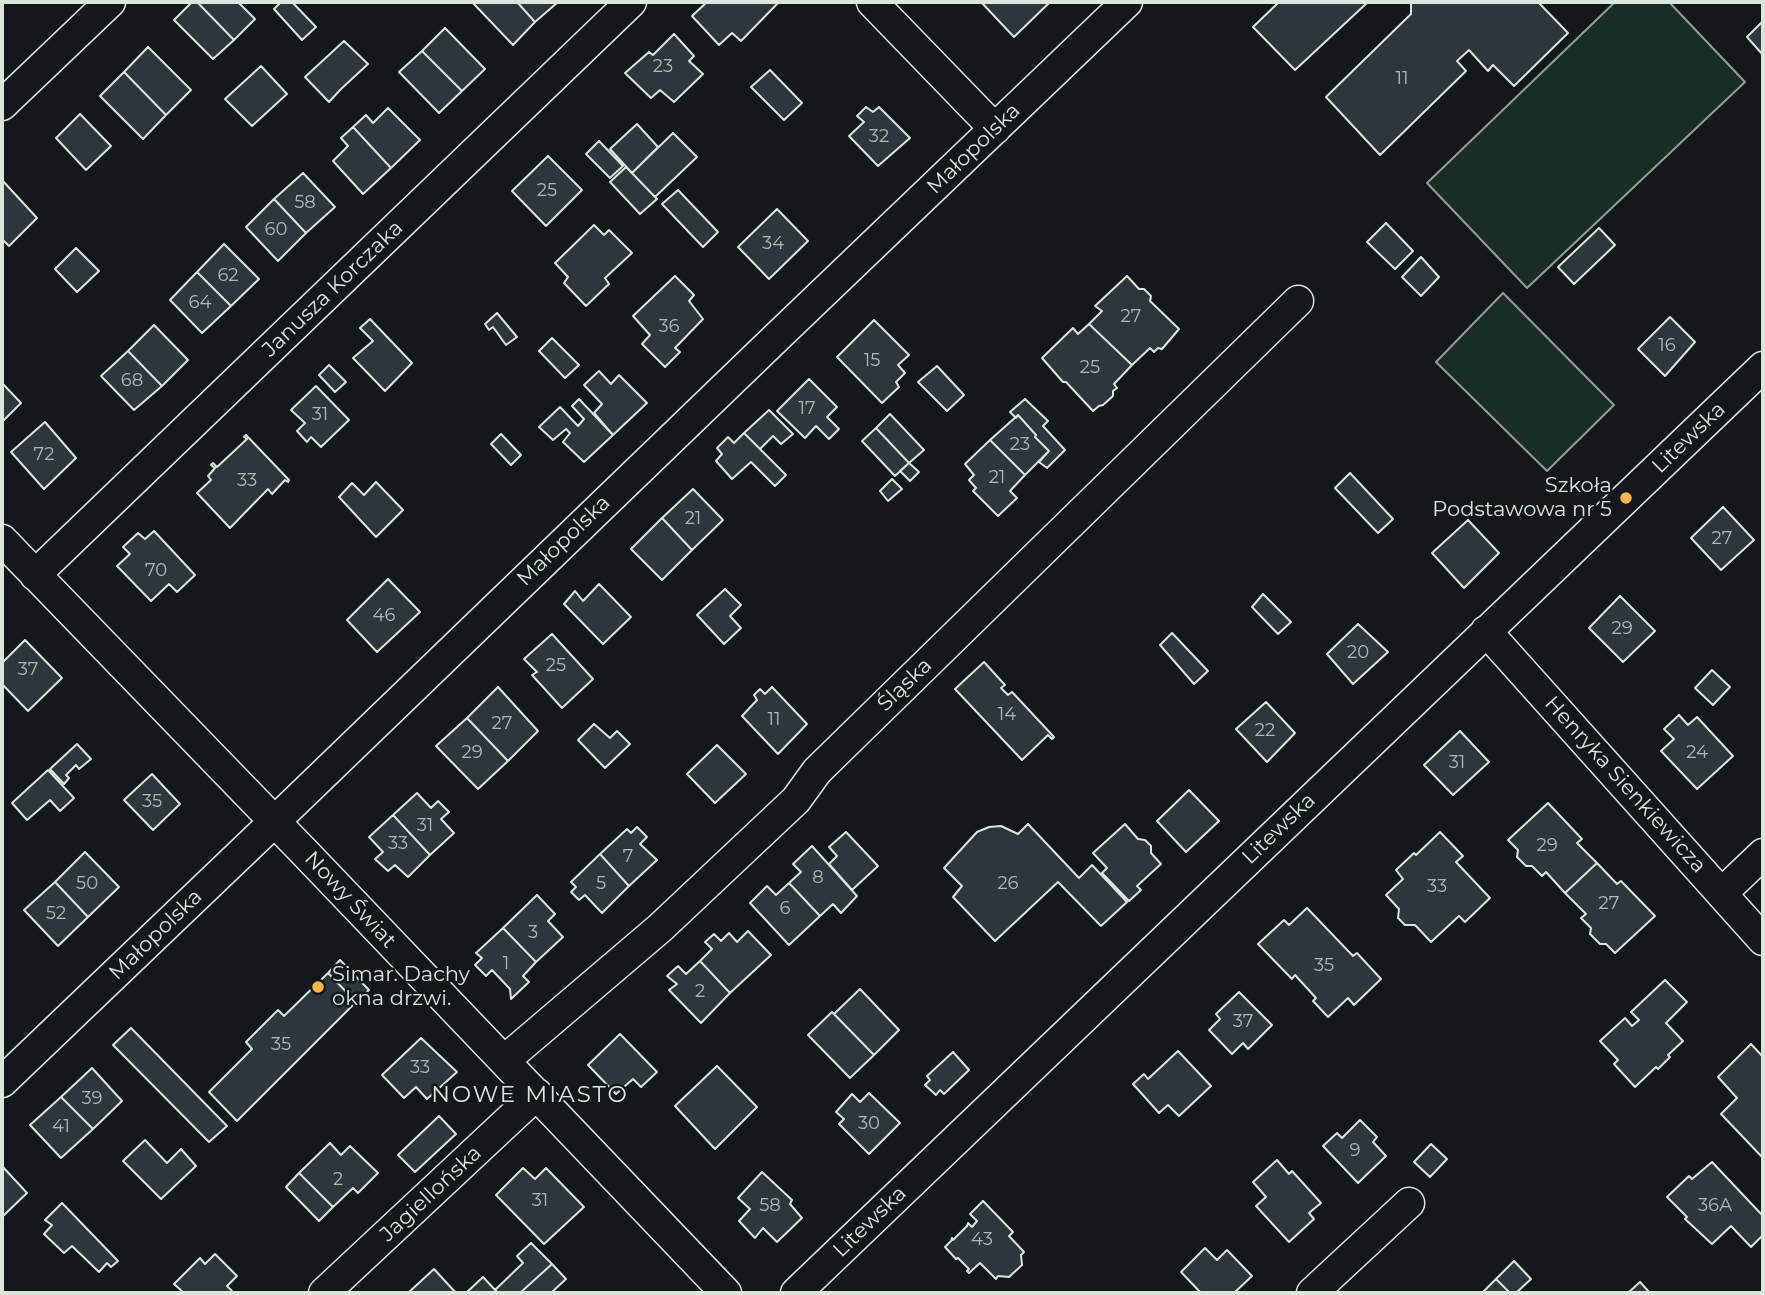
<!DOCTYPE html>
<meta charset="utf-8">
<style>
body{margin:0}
#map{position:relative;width:1765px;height:1295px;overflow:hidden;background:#14181c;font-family:Montserrat,sans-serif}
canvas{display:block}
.frame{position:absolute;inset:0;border:4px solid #d8e6dc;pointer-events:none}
</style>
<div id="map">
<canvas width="1765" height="1295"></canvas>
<div class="frame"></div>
</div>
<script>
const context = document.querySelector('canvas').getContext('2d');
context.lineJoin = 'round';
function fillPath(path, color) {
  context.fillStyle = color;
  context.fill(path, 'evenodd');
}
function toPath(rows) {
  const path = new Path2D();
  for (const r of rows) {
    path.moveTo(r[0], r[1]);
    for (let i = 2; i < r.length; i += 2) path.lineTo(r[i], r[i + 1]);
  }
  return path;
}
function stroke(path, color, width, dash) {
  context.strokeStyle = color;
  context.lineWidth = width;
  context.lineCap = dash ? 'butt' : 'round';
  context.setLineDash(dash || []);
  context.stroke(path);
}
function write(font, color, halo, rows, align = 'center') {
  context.font = font + ' Montserrat,sans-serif';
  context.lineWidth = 5;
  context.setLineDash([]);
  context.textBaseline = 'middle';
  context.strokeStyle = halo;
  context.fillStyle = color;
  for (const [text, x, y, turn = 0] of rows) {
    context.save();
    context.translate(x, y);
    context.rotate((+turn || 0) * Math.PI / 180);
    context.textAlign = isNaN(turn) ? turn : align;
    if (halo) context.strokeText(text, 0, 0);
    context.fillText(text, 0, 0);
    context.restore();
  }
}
const green = toPath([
 [1615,2,1669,2,1745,82,1527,288,1427,183,1615,2],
 [1503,293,1614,405,1547,471,1436,362,1503,293]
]);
fillPath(green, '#1a2d24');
stroke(green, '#939e99', 2);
const building = toPath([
 [192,2,197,2,234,40,213,59,174,20,192,2],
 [197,2,238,2,255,19,234,40,197,2],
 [281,2,292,2,316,27,302,40,274,9,281,2],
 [472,2,517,2,535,22,513,45,472,2],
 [517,2,558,2,535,22,517,2],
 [707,2,776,2,778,3,741,41,732,33,719,45,692,16,707,2],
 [981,2,1050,2,1014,37,981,2],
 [1279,2,1368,2,1295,70,1253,27,1279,2],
 [1411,2,1538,2,1568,33,1514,86,1493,65,1488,71,1469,50,1457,61,1466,71,1380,155,1326,97,1411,14,1411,2],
 [1763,21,1763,55,1747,37,1763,21],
 [445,28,485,69,462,91,422,51,445,28],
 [674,34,694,56,689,61,703,74,674,102,660,90,651,98,625,73,649,52,653,55,674,34],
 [344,41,368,64,341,89,329,102,305,77,344,41],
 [148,47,191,90,166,115,124,72,148,47],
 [422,51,462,91,439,113,399,72,422,51],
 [261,66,287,94,252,126,225,99,261,66],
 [770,70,802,103,784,120,751,87,770,70],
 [124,72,166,115,143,139,100,96,124,72],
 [866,107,873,112,879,107,910,138,878,166,849,136,864,122,857,116,866,107],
 [388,108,420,140,391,168,353,127,366,115,373,123,388,108],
 [80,114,111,146,86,170,56,138,80,114],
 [637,124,658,147,632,173,610,149,637,124],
 [353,127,391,168,363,194,333,161,348,146,341,138,353,127],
 [673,133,697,157,655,197,632,173,673,133],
 [599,141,623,166,610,178,586,154,599,141],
 [548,156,582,190,546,226,512,191,548,156],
 [626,167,657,199,640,214,610,182,626,167],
 [303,173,335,207,306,233,274,199,303,173],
 [2,180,37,218,9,246,2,239,2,180],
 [678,190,718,232,703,247,662,204,678,190],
 [274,199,306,233,278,261,246,227,274,199],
 [777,209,808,241,769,279,738,247,777,209],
 [1386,223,1413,251,1395,269,1367,242,1386,223],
 [594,225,604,235,609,230,632,253,605,278,609,284,586,306,564,283,568,277,555,263,594,225],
 [1599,228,1615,245,1574,284,1558,267,1599,228],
 [224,244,259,279,231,306,197,272,224,244],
 [76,248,99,271,77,292,55,269,76,248],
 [1421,257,1439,277,1421,296,1402,277,1421,257],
 [197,272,231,306,202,333,170,300,197,272],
 [675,276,694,295,689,301,703,319,675,348,680,352,665,367,642,344,650,335,633,316,675,276],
 [1127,276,1139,289,1144,289,1151,296,1150,301,1179,329,1162,349,1158,348,1154,352,1150,348,1132,365,1089,324,1102,311,1095,306,1127,276],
 [497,313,517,337,506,345,493,327,489,330,485,324,497,313],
 [1670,317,1695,342,1665,376,1638,349,1670,317],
 [370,319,412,363,385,391,353,358,373,341,360,328,370,319],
 [874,320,909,355,898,365,905,373,896,382,899,387,882,403,837,357,874,320],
 [1089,324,1132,365,1114,384,1117,388,1113,391,1113,396,1103,405,1099,406,1093,411,1066,382,1063,382,1042,358,1073,328,1078,334,1089,324],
 [154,325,188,360,162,386,128,351,154,325],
 [552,338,579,365,565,378,539,351,552,338],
 [128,351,162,386,134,410,101,376,128,351],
 [329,365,346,382,335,392,319,375,329,365],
 [937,366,964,395,947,411,918,382,937,366],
 [599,371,611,384,619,375,647,403,613,435,594,413,602,404,584,385,599,371],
 [809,379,837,407,827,417,839,429,829,439,816,426,805,438,777,411,809,379],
 [2,383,21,403,2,422,2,383],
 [316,386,349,420,321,447,311,437,307,442,297,431,305,423,291,410,316,386],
 [579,399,613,435,584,462,563,442,570,433,566,429,553,440,539,427,560,407,578,426,584,419,572,406,579,399],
 [1025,399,1048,421,1043,426,1065,450,1047,468,1039,462,1049,451,1035,437,1036,435,1018,415,1016,418,1010,412,1025,399],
 [769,410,793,434,781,444,773,436,760,449,744,433,769,410],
 [890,414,924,450,909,463,876,428,890,414],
 [1018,415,1036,435,1035,437,1049,451,1025,475,990,440,1018,415],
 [45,422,76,458,44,489,11,452,45,422],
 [876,428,909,463,895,476,862,441,876,428],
 [744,433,786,475,775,486,751,462,732,479,716,461,722,454,717,448,728,437,734,443,744,433],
 [501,434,521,455,511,465,491,444,501,434],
 [246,435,289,480,288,482,285,480,272,494,268,489,230,528,197,493,211,480,208,476,215,468,211,465,213,463,217,467,247,439,244,437,246,435],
 [990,440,1025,475,1010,491,1017,498,998,516,973,491,976,488,969,480,974,475,965,464,990,440],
 [909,463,919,472,910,481,900,471,909,463],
 [1350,473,1393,519,1378,533,1335,488,1350,473],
 [892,479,902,489,888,501,880,491,892,479],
 [376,482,403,510,376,537,339,497,352,483,364,495,376,482],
 [693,489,723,520,692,550,662,518,693,489],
 [1723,507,1754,540,1721,570,1691,538,1723,507],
 [662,518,692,550,662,580,631,549,662,518],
 [1468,520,1499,553,1464,588,1432,553,1468,520],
 [154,531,195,575,177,592,169,584,151,601,117,566,130,554,123,547,138,533,145,539,154,531],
 [388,579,420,612,377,652,347,620,388,579],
 [599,584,631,617,603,644,564,604,575,591,583,601,599,584],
 [725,589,741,605,730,616,741,628,724,644,697,615,725,589],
 [1263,594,1291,622,1278,634,1252,607,1263,594],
 [1620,596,1655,631,1623,662,1589,628,1620,596],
 [1358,624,1388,652,1353,684,1327,654,1358,624],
 [1172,633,1208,671,1194,684,1160,645,1172,633],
 [552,634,593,679,562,708,532,675,537,672,524,659,552,634],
 [25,640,62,678,28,711,2,684,2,663,25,640],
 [984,662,1005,685,1001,688,1008,695,1012,692,1054,737,1052,739,1048,735,1022,760,955,689,984,662],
 [1712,670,1730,687,1713,705,1695,688,1712,670],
 [498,687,538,731,508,761,467,718,498,687],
 [772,687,807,724,778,754,742,716,757,700,754,695,760,689,765,694,772,687],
 [1266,702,1295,733,1267,762,1236,729,1266,702],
 [1679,715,1688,725,1697,717,1733,756,1697,789,1661,751,1674,739,1664,729,1679,715],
 [467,718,508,761,478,789,436,746,467,718],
 [594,724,610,738,617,731,630,744,605,768,578,740,594,724],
 [1460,731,1489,762,1453,795,1424,765,1460,731],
 [77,744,91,759,79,769,76,765,66,775,69,778,64,784,50,769,77,744],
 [717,745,746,774,715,803,687,774,717,745],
 [48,770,74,798,60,811,50,800,27,820,12,803,48,770],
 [152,774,180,804,153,830,124,800,152,774],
 [1189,790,1219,821,1186,852,1157,821,1189,790],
 [417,793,431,808,438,801,449,812,441,819,454,833,430,855,393,815,417,793],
 [1548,803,1582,839,1577,843,1597,863,1565,893,1546,872,1542,876,1532,866,1526,866,1517,857,1518,850,1508,840,1548,803],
 [393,815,430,855,408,877,395,865,388,871,375,859,383,852,369,837,393,815],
 [1028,824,1079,878,1092,865,1127,902,1101,926,1058,882,995,941,953,897,962,886,944,868,977,832,989,827,1001,826,1018,834,1028,824],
 [1125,824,1138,839,1145,840,1151,846,1151,853,1161,864,1137,886,1141,890,1129,901,1102,873,1107,868,1093,853,1125,824],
 [637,827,647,837,640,844,657,860,629,886,600,854,627,829,631,833,637,827],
 [846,832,878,866,852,890,829,864,837,856,829,847,846,832],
 [1440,832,1463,856,1456,862,1490,898,1465,922,1459,916,1431,942,1415,925,1405,925,1398,918,1399,909,1386,895,1403,879,1396,870,1414,853,1416,855,1440,832],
 [812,846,857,896,841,913,833,904,820,916,789,883,801,872,793,864,812,846],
 [85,852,119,887,88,917,55,882,85,852],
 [600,854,629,886,602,913,585,895,579,900,571,892,576,887,571,882,600,854],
 [1597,863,1617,884,1621,881,1655,916,1615,953,1606,944,1600,944,1590,934,1591,928,1581,918,1586,914,1565,893,1597,863],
 [55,882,88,917,58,946,24,910,55,882],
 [789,883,820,916,789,945,750,903,767,886,776,895,789,883],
 [537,895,555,914,548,921,563,937,536,962,503,928,537,895],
 [1307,908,1353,956,1357,953,1381,979,1354,1005,1348,998,1328,1017,1313,1001,1316,998,1295,975,1292,979,1258,944,1284,920,1289,925,1307,908],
 [503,928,536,962,523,976,529,982,511,999,510,989,492,970,486,976,475,965,482,958,476,953,503,928],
 [748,931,771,955,730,993,700,961,712,949,705,942,714,934,721,941,729,933,737,942,748,931],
 [340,960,369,990,356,1002,328,973,340,960],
 [700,961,730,993,701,1023,669,990,677,984,667,976,678,966,686,974,700,961],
 [328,973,356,1002,237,1121,209,1092,252,1049,246,1042,278,1010,284,1016,328,973],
 [1665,980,1687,1002,1666,1023,1683,1041,1668,1055,1670,1057,1658,1069,1656,1067,1635,1087,1614,1064,1618,1060,1600,1041,1625,1018,1632,1026,1639,1020,1631,1012,1665,980],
 [860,989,899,1030,874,1055,834,1014,860,989],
 [1239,992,1272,1025,1248,1049,1243,1043,1232,1054,1209,1030,1220,1019,1216,1014,1239,992],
 [832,1012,874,1055,850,1078,808,1035,832,1012],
 [131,1028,227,1126,209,1142,113,1045,131,1028],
 [620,1034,657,1072,641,1087,633,1079,616,1094,588,1065,620,1034],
 [421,1038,457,1072,427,1099,416,1087,404,1098,382,1075,421,1038],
 [1751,1044,1763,1057,1763,1158,1721,1114,1737,1098,1718,1077,1751,1044],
 [1178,1051,1211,1086,1179,1116,1168,1105,1159,1113,1133,1084,1144,1074,1148,1079,1178,1051],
 [953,1052,969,1070,944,1094,940,1090,936,1095,925,1085,930,1080,927,1076,953,1052],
 [717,1066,757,1107,715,1149,675,1106,717,1066],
 [92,1068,122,1101,93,1129,61,1097,92,1068],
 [869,1093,900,1123,869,1154,839,1124,844,1119,836,1112,852,1094,860,1102,869,1093],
 [61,1097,93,1129,61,1158,30,1125,61,1097],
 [439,1116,456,1134,415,1172,398,1155,439,1116],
 [1360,1120,1377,1137,1373,1142,1386,1156,1358,1183,1323,1146,1337,1133,1342,1138,1360,1120],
 [145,1140,167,1163,181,1149,196,1166,161,1199,123,1161,145,1140],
 [330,1143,341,1155,350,1146,378,1173,358,1193,353,1188,333,1207,299,1173,330,1143],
 [1431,1144,1447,1159,1430,1177,1414,1162,1431,1144],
 [1277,1160,1289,1174,1292,1171,1321,1203,1309,1213,1314,1219,1289,1242,1256,1206,1266,1197,1253,1182,1277,1160],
 [1712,1162,1763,1216,1763,1235,1751,1247,1731,1226,1712,1244,1685,1219,1687,1217,1667,1197,1689,1176,1692,1179,1712,1162],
 [2,1166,27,1193,2,1217,2,1166],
 [523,1168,535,1179,546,1168,584,1207,544,1244,496,1195,523,1168],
 [762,1172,792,1200,790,1204,802,1218,777,1242,763,1228,755,1238,739,1221,750,1209,738,1198,762,1172],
 [299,1173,333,1207,319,1221,286,1187,299,1173],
 [983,1201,1013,1232,1009,1236,1024,1252,1021,1255,1022,1265,1009,1277,998,1276,996,1279,980,1263,969,1273,967,1271,969,1269,958,1258,956,1259,945,1247,951,1241,952,1238,953,1240,967,1226,968,1223,972,1227,977,1221,970,1214,983,1201],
 [62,1203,118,1261,111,1267,107,1263,99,1272,72,1246,64,1253,44,1234,52,1225,45,1220,62,1203],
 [531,1243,552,1264,520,1293,498,1293,495,1290,523,1263,517,1256,531,1243],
 [1205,1248,1217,1260,1227,1250,1252,1276,1234,1293,1201,1293,1181,1272,1205,1248],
 [215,1254,237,1276,227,1286,232,1291,230,1293,184,1293,174,1284,200,1258,205,1264,215,1254],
 [1514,1261,1531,1279,1516,1293,1510,1293,1496,1279,1514,1261],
 [552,1264,566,1279,551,1293,520,1293,552,1264],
 [434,1269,456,1293,408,1293,434,1269],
 [483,1277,498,1293,466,1293,483,1277],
 [1496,1279,1510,1293,1484,1293,1483,1292,1496,1279],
 [1640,1282,1650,1293,1628,1293,1640,1282]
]);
fillPath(building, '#2c363c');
stroke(building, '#d8e6dc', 2);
const street = toPath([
 [872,2,995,129],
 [2,105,110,2],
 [2,540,309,857,726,1293],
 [35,575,631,2],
 [1486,631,1763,940],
 [1722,893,1763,854],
 [505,1060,660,928,796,800,817,771,1298,301],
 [2,1082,274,822,777,337,1127,2],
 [324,1293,537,1094],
 [796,1293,1763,367],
 [1312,1293,1409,1203]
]);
stroke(street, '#d8e6dc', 33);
stroke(street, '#14181c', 30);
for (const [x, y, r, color] of [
 [1626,498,7,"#ffb74d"],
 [318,987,7,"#ffb74d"]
]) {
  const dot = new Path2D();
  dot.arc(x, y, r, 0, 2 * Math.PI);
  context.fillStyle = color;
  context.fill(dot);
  stroke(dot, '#14181c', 2.5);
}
write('18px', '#adbab4', null, [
 ["23",663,67],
 ["11",1402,79],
 ["32",879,137],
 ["25",547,191],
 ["58",305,203],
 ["60",276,230],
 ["34",773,244],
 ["62",228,276],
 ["64",200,303],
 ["27",1131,317],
 ["36",669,327],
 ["16",1667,346],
 ["15",872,361],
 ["25",1090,368],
 ["68",132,381],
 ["17",807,409],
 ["31",320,415],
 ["23",1020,445],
 ["72",44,455],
 ["21",997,478],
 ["33",247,481],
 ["21",693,519],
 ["27",1722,539],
 ["70",156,571],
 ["46",384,616],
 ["29",1622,629],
 ["20",1358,653],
 ["25",556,666],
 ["37",28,670],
 ["14",1007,715],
 ["11",774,720],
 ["27",502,724],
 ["22",1265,731],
 ["29",472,753],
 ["24",1697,753],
 ["31",1457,763],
 ["35",152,802],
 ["31",425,826],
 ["33",398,844],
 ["29",1547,846],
 ["7",628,857],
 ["8",818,878],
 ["50",87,884],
 ["5",601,884],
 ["26",1008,884],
 ["33",1437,887],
 ["27",1609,904],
 ["6",785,909],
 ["52",56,914],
 ["3",533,933],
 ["1",506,964],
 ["35",1324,966],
 ["2",700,992],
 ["37",1243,1022],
 ["35",281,1045],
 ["33",420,1068],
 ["39",92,1099],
 ["30",869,1124],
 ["41",61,1127],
 ["9",1355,1151],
 ["2",338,1180],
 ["31",540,1201],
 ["58",770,1206],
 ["36A",1715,1206],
 ["43",982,1240]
]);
write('21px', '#d8e6dc', '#14181c', [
 ["Małopolska",974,149,-44],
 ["Janusza Korczaka",333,289,-44],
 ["Litewska",1689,438,-44],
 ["Małopolska",564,541,-44],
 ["Śląska",905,685,-44],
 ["Henryka Sienkiewicza",1625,785,48],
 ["Litewska",1279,829,-44],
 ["Nowy Świat",350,900,47],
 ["Małopolska",156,935,-44],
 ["Jagiellońska",431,1194,-43],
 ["Litewska",870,1222,-44]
]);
write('21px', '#d8e6dc', '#14181c', [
 ["Szkoła",1612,486],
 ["Podstawowa nr 5",1612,510],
 ["Simar. Dachy",332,975,"left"],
 ["okna drzwi.",332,999,"left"]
], 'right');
context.letterSpacing = '2px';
write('23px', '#d8e6dc', '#14181c', [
 ["NOWE MIASTO",530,1095]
]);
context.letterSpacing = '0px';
</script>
